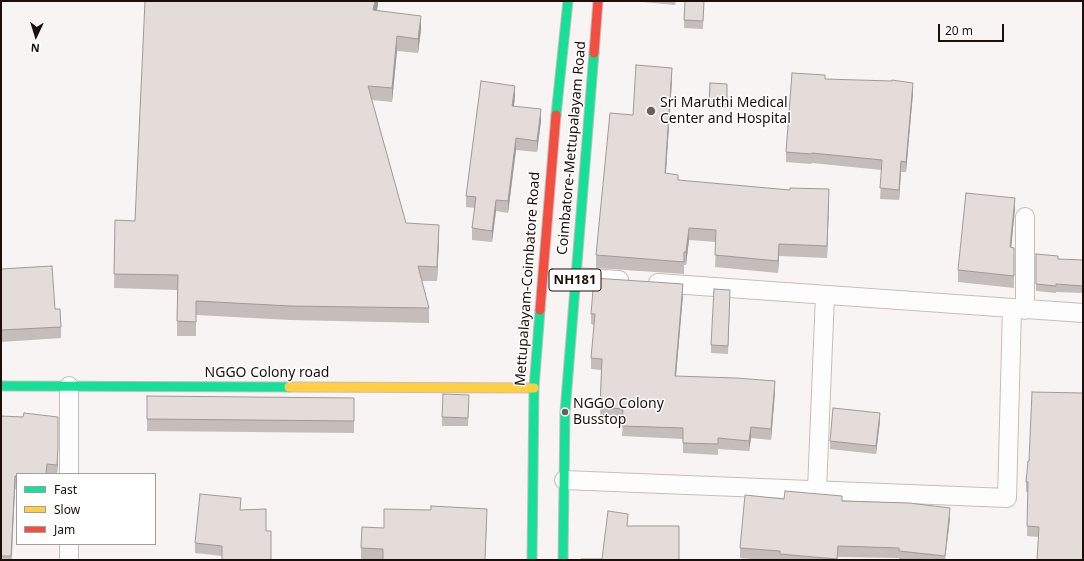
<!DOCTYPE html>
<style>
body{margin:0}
#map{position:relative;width:1084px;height:561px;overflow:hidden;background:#f8f4f3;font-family:"Noto Sans",sans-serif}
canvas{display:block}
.frame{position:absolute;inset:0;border:2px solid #1c0f09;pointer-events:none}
.legend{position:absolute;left:16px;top:473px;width:140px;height:72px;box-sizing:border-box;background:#fff;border:1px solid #a49f9d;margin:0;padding:5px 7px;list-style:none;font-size:12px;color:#1c0f09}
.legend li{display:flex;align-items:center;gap:8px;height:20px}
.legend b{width:20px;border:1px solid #a49f9d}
.north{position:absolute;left:16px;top:16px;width:40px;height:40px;-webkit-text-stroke:3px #fff;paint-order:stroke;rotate:184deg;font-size:11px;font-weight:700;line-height:16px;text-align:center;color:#1c0f09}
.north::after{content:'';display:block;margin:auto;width:14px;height:18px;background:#1c0f09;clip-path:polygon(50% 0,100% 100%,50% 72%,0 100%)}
.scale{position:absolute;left:938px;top:24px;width:66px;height:18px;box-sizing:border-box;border:2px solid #1c0f09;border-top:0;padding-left:5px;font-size:12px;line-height:14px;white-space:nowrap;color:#1c0f09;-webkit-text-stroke:3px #fff;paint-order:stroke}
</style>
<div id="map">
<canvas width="1084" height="561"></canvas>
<div class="frame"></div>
<ul class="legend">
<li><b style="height:5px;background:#16e098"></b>Fast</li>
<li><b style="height:5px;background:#ffcf43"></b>Slow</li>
<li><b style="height:5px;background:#f24e42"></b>Jam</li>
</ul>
<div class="north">N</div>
<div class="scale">20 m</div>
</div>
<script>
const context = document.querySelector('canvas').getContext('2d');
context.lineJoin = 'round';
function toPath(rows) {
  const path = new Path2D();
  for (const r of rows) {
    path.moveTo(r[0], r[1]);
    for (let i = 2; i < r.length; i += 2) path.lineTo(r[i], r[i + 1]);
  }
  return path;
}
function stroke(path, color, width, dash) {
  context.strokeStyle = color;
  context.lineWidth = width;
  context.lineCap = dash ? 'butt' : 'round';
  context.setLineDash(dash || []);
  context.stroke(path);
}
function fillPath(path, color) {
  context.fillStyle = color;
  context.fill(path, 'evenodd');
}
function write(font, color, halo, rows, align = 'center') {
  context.font = font + ' "Noto Sans",sans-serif';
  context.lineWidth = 3;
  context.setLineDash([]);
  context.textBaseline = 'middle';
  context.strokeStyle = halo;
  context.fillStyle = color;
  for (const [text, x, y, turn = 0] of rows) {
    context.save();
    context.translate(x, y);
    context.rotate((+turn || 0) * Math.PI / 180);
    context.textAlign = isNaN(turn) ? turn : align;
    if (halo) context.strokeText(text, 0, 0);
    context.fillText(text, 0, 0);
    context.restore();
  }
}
const street = toPath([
 [1025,217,1025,310],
 [576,277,619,280],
 [658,283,1083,313],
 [69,474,69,386],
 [564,480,1007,498,1012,309],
 [817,490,825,295],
 [69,560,69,544]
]);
const fast = toPath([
 [556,115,568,1],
 [1,386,289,387],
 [532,560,534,388,540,310],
 [563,560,565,412,594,53]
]);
const slow = toPath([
 [289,387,534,388]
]);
const jam = toPath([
 [594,53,598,1],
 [540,310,556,115]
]);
stroke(street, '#c6bdba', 20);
stroke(fast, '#c6bdba', 11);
stroke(slow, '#c6bdba', 11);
stroke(jam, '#c6bdba', 11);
stroke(street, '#fefdfd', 18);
stroke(fast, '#16e098', 9);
stroke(slow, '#ffcf43', 9);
stroke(jam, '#f24e42', 9);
fillPath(toPath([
 [378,1,378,5,377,11,421,30,418,53,397,51,392,102,372,100,406,223,439,239,437,281,422,281,429,308,429,323,290,320,196,315,196,336,177,336,177,290,114,288,115,220,135,221],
 [632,1,676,1,675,5],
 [704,1,703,29,684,28,684,20],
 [825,79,913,93,906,172,901,172,899,200,880,199,882,170,812,163,811,164,786,162,786,152],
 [672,80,666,173,678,180,829,202,827,258,779,256,778,273,715,267,716,242,689,240,686,265,684,265,684,274,596,268,596,255,633,115],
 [710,83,727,84,727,108,709,108],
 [515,97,514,106,541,121,537,152,516,150,508,213,496,211,492,242,472,240,472,228,475,208,466,207,466,196],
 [1015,209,1011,247,1014,248,1014,288,958,282,958,270],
 [1036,254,1058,259,1083,260,1083,293,1056,292,1056,293,1036,291],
 [1,269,55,309,61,327,61,338,1,342],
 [683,295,676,376,775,392,771,440,751,438,749,451,718,449,718,455,683,453,683,439,622,436,623,420,600,418,601,370,591,369,591,358,594,325,591,324,591,314],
 [730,298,728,354,711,353,711,345],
 [1083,393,1038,537,1027,536,1028,492,1026,492,1026,482,1029,461],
 [147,396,354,398,354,433,147,431],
 [469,403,468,426,442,426,442,417],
 [1,416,58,461,57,474,17,474,17,490,15,489,12,560,1,560],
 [880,421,876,454,830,449,830,441],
 [784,499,842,501,950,518,945,560,899,560,899,558,838,557,837,560,761,560,740,558,740,548],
 [241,510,266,531,222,556,195,553,195,543],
 [487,520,383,560,361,559,361,548,384,528]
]), '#c4bdba');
fillPath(toPath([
 [375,1,378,1,378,5,373,25,373,10],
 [421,16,421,30,418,53,418,39],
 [397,36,397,51,392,102,392,88],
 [672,68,672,80,665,186,665,173],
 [913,83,913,93,906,172,906,162],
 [515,86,515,97,512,118,512,106],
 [541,109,541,121,537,152,537,141],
 [516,138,516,150,508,213,508,201],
 [901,161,901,172,899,200,899,190],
 [829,189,829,202,827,258,827,246],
 [1015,198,1015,209,1010,259,1010,247],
 [496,200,496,211,492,242,492,231],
 [439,225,439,239,437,281,437,267],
 [689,228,689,240,686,265,686,252],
 [779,244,779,256,778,273,778,261],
 [683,284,683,295,675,387,675,376],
 [775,381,775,392,771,440,771,429],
 [880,413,880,421,876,454,876,446],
 [751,427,751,438,749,451,749,441],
 [58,447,58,461,57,474,57,465],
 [15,476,15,489,11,560],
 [950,508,950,518,945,560],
 [487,509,487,520,485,560]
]), '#a09a97');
const building = toPath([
 [145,1,375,1,373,10,421,16,418,39,397,36,392,88,368,86,406,223,439,225,437,267,418,266,429,308,290,306,196,301,196,322,177,321,178,275,114,274,115,220,135,221,145,1],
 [685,1,704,1,703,21,684,20,685,1],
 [636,65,672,68,665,173,678,175,678,180,790,190,790,188,829,189,827,246,779,244,778,261,715,255,716,230,689,228,686,252,684,252,684,262,596,255,610,113,633,115,636,65],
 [792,73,825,75,825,79,892,81,892,80,913,83,906,162,901,161,899,190,880,188,882,160,812,153,811,154,786,152,792,73],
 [481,81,515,86,512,106,541,109,537,141,516,138,508,201,496,200,492,231,472,228,476,197,466,196,481,81],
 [710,83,727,84,727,104,709,103,710,83],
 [966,193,1015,198,1010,247,1014,248,1014,276,958,270,966,193],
 [1036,254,1058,256,1058,259,1083,260,1083,286,1056,284,1056,286,1036,284,1036,254],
 [52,266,55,309,60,309,61,327,1,330,1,269,52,266],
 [594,278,683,284,675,376,736,378,775,381,771,429,751,427,749,441,718,438,718,444,683,443,683,428,622,426,623,409,600,407,602,359,591,358,595,314,591,314,594,278],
 [714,289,730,290,728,346,711,345,714,289],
 [1032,392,1083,393,1083,560,1037,560,1039,527,1027,526,1028,482,1026,482,1028,461,1029,461,1032,392],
 [443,394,469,395,468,418,442,417,443,394],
 [147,396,354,398,354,421,147,419,147,396],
 [833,408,880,413,876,446,830,441,833,408],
 [24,413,58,417,58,447,57,465,47,464,46,474,17,474,17,476,15,476,11,556,1,556,1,416,23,417,24,413],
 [785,491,842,496,842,501,909,503,950,508,945,556,899,551,899,548,838,546,837,559,780,554,780,551,740,548,745,495,784,499,785,491],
 [200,494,241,498,240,510,266,509,266,531,271,531,271,560,222,560,222,546,195,543,200,494],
 [431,506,487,509,485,560,383,560,383,549,361,548,362,527,384,528,384,509,431,510,431,506],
 [608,511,628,514,627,526,679,526,679,560,581,560,581,559,602,559,608,511]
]);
fillPath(building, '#e4dcd8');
stroke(building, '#a09a97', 1);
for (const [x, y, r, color] of [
 [651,111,5,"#695f5b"],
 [565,412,4,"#695f5b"]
]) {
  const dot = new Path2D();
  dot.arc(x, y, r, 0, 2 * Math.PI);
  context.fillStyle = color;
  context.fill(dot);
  stroke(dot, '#fff', 1.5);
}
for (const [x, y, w] of [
 [575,280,52]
]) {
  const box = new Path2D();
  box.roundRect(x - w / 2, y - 11, w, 22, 3);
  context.fillStyle = '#fff';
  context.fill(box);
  stroke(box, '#1c0f09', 1);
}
write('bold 13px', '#1c0f09', null, [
 ["NH181",575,280]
]);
write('14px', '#1c0f09', '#fff', [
 ["Sri Maruthi Medical",660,103],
 ["Center and Hospital",660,119],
 ["NGGO Colony",573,404],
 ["Busstop",573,420]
], 'left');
write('14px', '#1c0f09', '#fff', [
 ["Coimbatore-Mettupalayam Road",572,148,-85],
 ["Mettupalayam-Coimbatore Road",528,279,-86],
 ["NGGO Colony road",267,373]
]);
</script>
